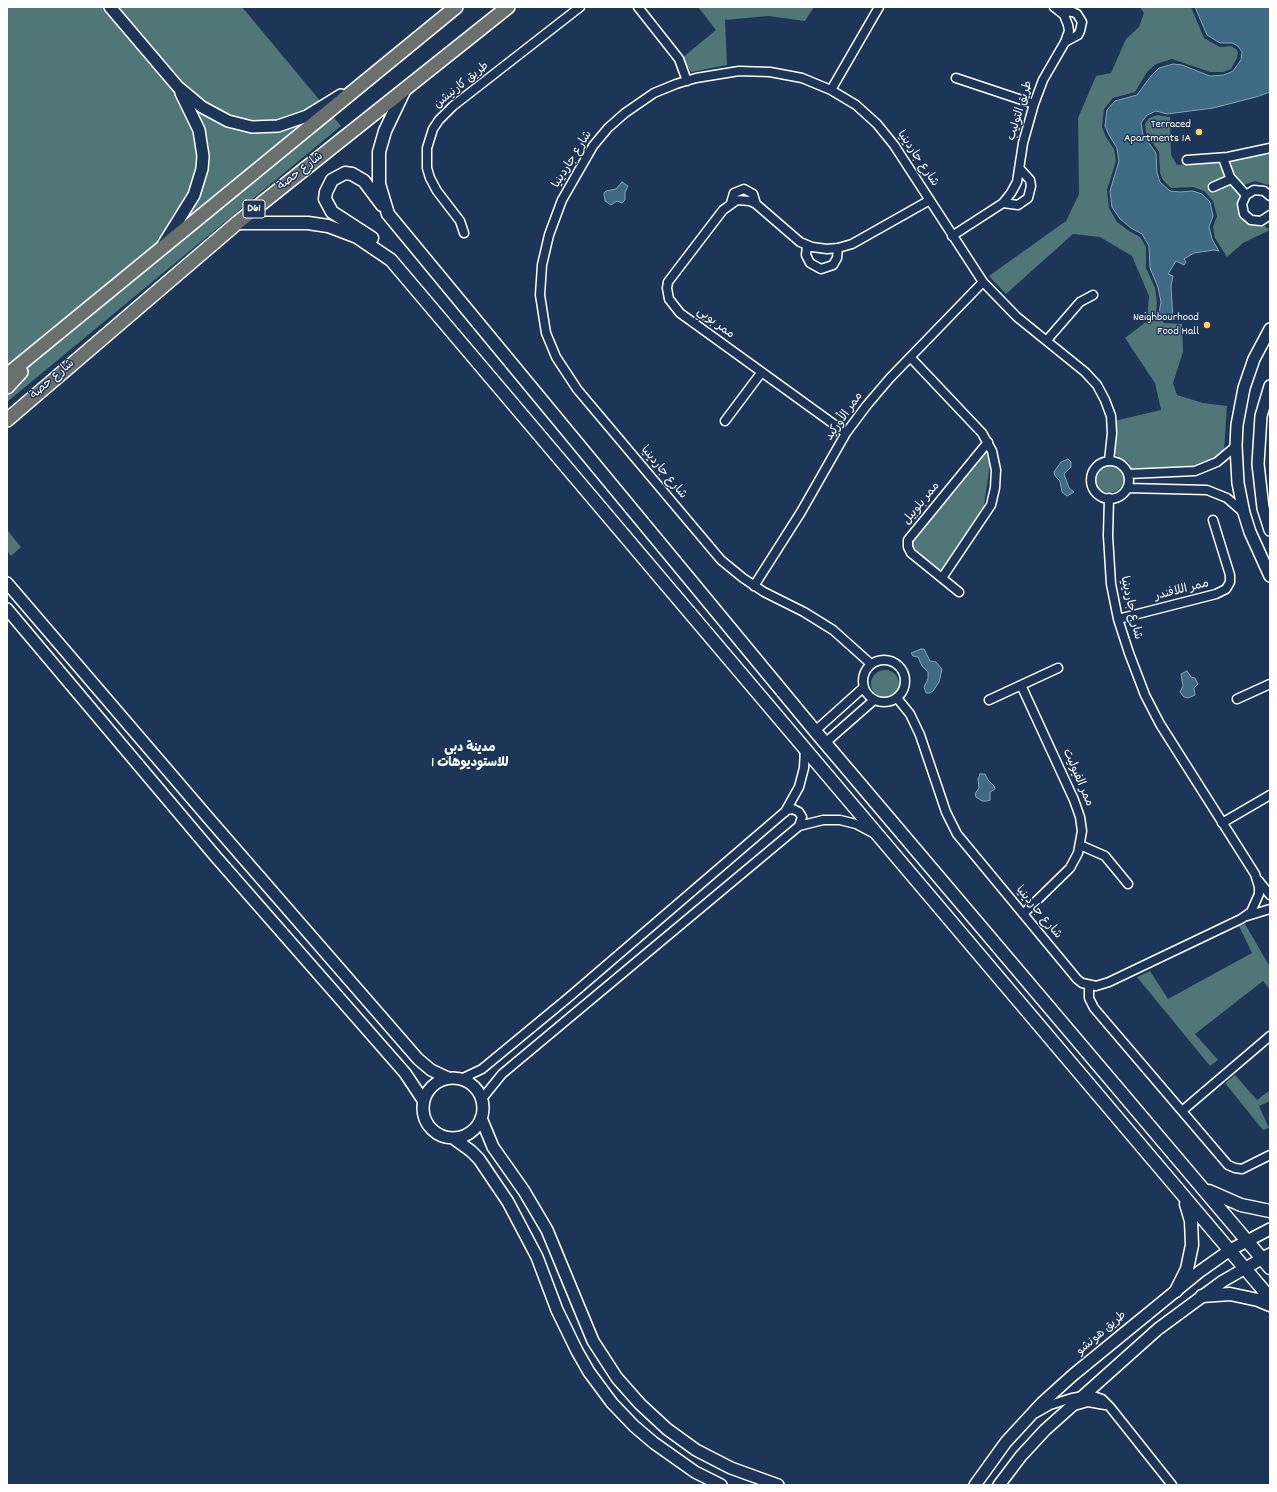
<!DOCTYPE html>
<meta charset="utf-8">
<style>
body{margin:0}
#map{position:relative;width:1277px;height:1492px;overflow:hidden;background:#1d3557;font-family:Dekko,sans-serif}
canvas{display:block}
.frame{position:absolute;inset:0;border:8px solid #fff;pointer-events:none}
</style>
<div id="map">
<canvas width="1277" height="1492"></canvas>
<div class="frame"></div>
</div>
<script>
const context = document.querySelector('canvas').getContext('2d');
context.lineJoin = 'round';
function fillPath(path, color) {
  context.fillStyle = color;
  context.fill(path, 'evenodd');
}
function toPath(rows) {
  const path = new Path2D();
  for (const r of rows) {
    if (r.length === 3) {
      path.moveTo(r[0] + r[2], r[1]);
      path.arc(r[0], r[1], r[2], 0, 2 * Math.PI);
      continue;
    }
    path.moveTo(r[0], r[1]);
    for (let i = 2; i < r.length; i += 2) path.lineTo(r[i], r[i + 1]);
  }
  return path;
}
function stroke(path, color, width, dash) {
  context.strokeStyle = color;
  context.lineWidth = width;
  context.lineCap = dash ? 'butt' : 'round';
  context.setLineDash(dash || []);
  context.stroke(path);
}
function write(font, color, halo, rows, align = 'center') {
  context.font = font + ' Dekko,"Playpen Sans Arabic",sans-serif';
  context.lineWidth = 3;
  context.setLineDash([]);
  context.textBaseline = 'middle';
  context.strokeStyle = halo;
  context.fillStyle = color;
  for (const [text, x, y, turn = 0] of rows) {
    context.save();
    context.translate(x, y);
    context.rotate((+turn || 0) * Math.PI / 180);
    context.textAlign = isNaN(turn) ? turn : align;
    if (halo) context.strokeText(text, 0, 0);
    context.fillText(text, 0, 0);
    context.restore();
  }
}
fillPath(toPath([
 [7,7,242,7,341,126,7,402],
 [698,7,814,7,805,21,768,16,725,20,727,65,691,72,682,58,716,30],
 [1140,7,1191,7,1204,38,1220,47,1231,46,1236,49,1238,53,1237,58,1231,69,1223,72,1210,72,1172,59,1156,64,1147,72,1135,92,1113,98,1104,109,1102,127,1106,137,1114,149,1116,161,1107,190,1109,208,1117,222,1129,231,1140,237,1146,247,1146,268,1155,288,1157,302,1156,314,1164,323,1182,324,1183,352,1173,383,1177,395,1203,403,1227,406,1224,451,1211,461,1190,469,1131,468,1128,462,1114,454,1116,430,1114,421,1161,410,1155,383,1125,338,1147,321,1149,296,1132,256,1100,237,1073,234,1006,294,989,276,1066,221,1079,194,1078,118,1096,76,1111,73,1126,39,1139,27,1144,13],
 [1157,115,1170,117,1171,155,1177,165,1221,161,1226,175,1207,188,1210,192,1231,182,1241,194,1237,206,1239,214,1243,220,1250,225,1263,225,1270,230,1243,243,1227,257,1215,238,1213,227,1217,216,1213,201,1204,191,1193,187,1171,188,1163,180,1160,173,1159,152,1146,133,1145,124,1149,118],
 [1270,152,1270,183,1268,185,1255,181,1244,185,1232,170,1231,162],
 [985,449,990,465,983,512,940,572,913,550,912,541],
 [1109,478,15],
 [7,530,21,547,11,556,7,551],
 [885,684,14],
 [1245,924,1270,967,1270,990,1263,981,1195,1034,1218,1060,1210,1066,1137,977,1150,971,1168,999,1252,953,1239,926],
 [1235,1075,1257,1100,1270,1090,1270,1101,1259,1106,1269,1128,1263,1130,1225,1083]
]), '#507678');
const water = toPath([
 [1195,7,1270,7,1270,92,1256,97,1213,108,1167,114,1156,111,1147,115,1141,123,1143,135,1156,153,1157,173,1160,182,1170,191,1180,192,1193,191,1202,194,1210,202,1213,216,1209,227,1212,239,1219,251,1214,250,1194,253,1184,259,1186,262,1184,265,1176,261,1168,274,1173,276,1171,286,1173,320,1166,320,1159,313,1161,302,1158,287,1150,268,1149,246,1142,234,1131,228,1120,219,1112,207,1110,191,1119,161,1117,148,1109,135,1105,126,1107,110,1115,101,1137,95,1151,76,1159,68,1173,64,1182,65,1210,76,1224,75,1233,71,1241,60,1242,52,1238,46,1232,43,1220,43,1207,35,1195,7],
 [622,182,628,186,625,192,625,200,622,203,617,201,611,205,605,201,604,193,606,191,616,189,622,182],
 [1068,459,1071,462,1071,467,1064,474,1069,488,1074,492,1067,496,1062,492,1060,481,1055,476,1054,472,1061,462,1068,459],
 [921,649,924,649,930,661,936,662,942,669,939,682,933,691,930,693,926,693,924,687,928,679,928,672,922,666,918,657,913,656,911,653,921,649],
 [1187,671,1191,677,1195,678,1198,684,1194,688,1195,695,1188,698,1184,697,1180,692,1183,686,1181,674,1187,671],
 [980,774,985,774,988,780,994,786,995,789,990,792,990,800,987,801,982,801,976,797,975,794,979,788,978,779,980,774]
]);
fillPath(water, '#3e6a83');
stroke(water, '#8ba6b5', 1);
const minor = toPath([
 [638,7,679,59,687,81],
 [1060,11,1073,12,1077,14,1082,22,1080,31,1078,35,1065,42],
 [956,78,1034,104],
 [831,90,879,7],
 [1223,158,1230,177,1246,195],
 [1187,160,1228,157,1270,148],
 [1213,187,1231,179],
 [1270,196,1264,191,1254,190,1246,195,1242,204,1244,214,1251,220,1261,221,1270,215],
 [731,203,734,193,744,189,753,194,756,204],
 [1003,203,1018,205,1028,198,1031,186,1030,180,1020,169],
 [464,233,460,221,437,191,430,178,427,168,427,148,433,129,439,120,453,106,580,7],
 [952,236,1003,203,1011,193,1017,182,1023,143,1034,104,1043,80,1065,42,1069,31,1068,25,1064,15,1054,7],
 [807,245,806,255,810,263,821,269,833,265,837,258,838,248],
 [1047,340,1080,302,1093,295],
 [911,358,982,433,992,451,996,470,995,488,991,505,942,578],
 [725,421,761,373],
 [846,433,680,313,669,299,667,288,668,282,723,210,737,200,750,201,756,204,800,242,812,247,827,249,838,248,852,244,930,200],
 [1110,480,19],
 [1128,474,1195,471,1217,462,1236,446],
 [1127,488,1207,490,1227,498,1243,512],
 [754,586,801,512,846,433,867,405,890,378,983,282],
 [959,592,911,553,908,547,908,540,988,442],
 [1118,619,1216,594,1226,589,1230,582,1230,575,1213,520],
 [884,681,21],
 [871,664,833,630,804,612,764,592,743,578,721,560,577,389,556,357,546,333,540,295,542,265,549,235,562,200,593,146,608,128,625,113,654,93,676,84,696,78,739,71,770,72,802,78,831,90,856,105,877,124,894,145,983,282,1017,317,1085,372,1097,385,1105,400,1111,416,1112,433,1109,461],
 [1021,685,1074,800,1080,817,1082,831,1078,853,1070,868,1023,914],
 [897,698,910,714,920,735,946,812,957,834,1077,979,1082,983,1096,986,1109,982,1241,919,1251,912,1259,894,1259,887,1255,874,1160,724,1145,695,1129,653,1118,619,1111,584,1108,536,1109,498],
 [1237,699,1270,684],
 [989,700,1058,668],
 [815,731,864,687],
 [825,743,874,700],
 [785,812,799,787,804,768,805,749],
 [1222,823,1270,795],
 [799,826,823,820,840,820,856,824,873,833],
 [1080,845,1105,856,1128,884],
 [1258,880,1270,895],
 [1247,916,1270,909],
 [1089,985,1089,998,1094,1008,1228,1165,1235,1168,1242,1169,1270,1155],
 [461,1079,482,1069,568,998,787,810,793,809,799,812,802,817,799,826,502,1074,481,1100],
 [1182,1111,1270,1036],
 [1074,1406,1088,1402,1105,1405],
 [1036,1413,1050,1405,1072,1398,1090,1395,1102,1399,1110,1407,1172,1485]
]);
const tertiary = toPath([
 [110,7,178,87,202,107,228,121,252,127,278,126,307,116,341,95],
 [163,245,194,195,202,169,203,156,199,130,181,93],
 [1270,329,1254,359,1244,388,1237,425,1236,446,1238,483,1244,513,1250,532,1270,576],
 [1270,386,1261,416,1258,464,1263,508,1270,530],
 [7,583,211,821,418,1059,431,1070,448,1078],
 [7,609,216,857,405,1073,423,1100],
 [453,1108,30],
 [481,1118,493,1147,524,1191,547,1230,593,1341,617,1378,640,1404,667,1429,696,1450,731,1468,778,1485],
 [453,1138,471,1151,479,1159,508,1202,537,1257,557,1310,577,1351,589,1372,612,1403,634,1426,654,1443,695,1472,721,1485],
 [975,1485,1006,1442,1042,1403,1073,1375,1199,1272,1230,1250,1270,1229],
 [999,1485,1021,1456,1045,1430,1158,1329,1223,1281,1270,1254]
]);
const secondary = toPath([
 [405,89,385,131,379,152,379,184,388,214,815,731,1270,1268],
 [237,223,308,223,328,226,357,237,391,260,1270,1298],
 [372,238,332,212,325,199,326,192,332,180,345,173,352,174,364,181,382,205],
 [1209,1191,1241,1205,1270,1211],
 [1176,1291,1187,1269,1192,1245,1191,1221,1186,1204],
 [1202,1296,1230,1294,1258,1300,1270,1305]
]);
const primary = toPath([
 [7,375,456,7],
 [7,387,21,372],
 [7,420,237,223,508,7]
]);
stroke(minor, '#fff', 11);
stroke(tertiary, '#fff', 14);
stroke(secondary, '#fff', 15);
stroke(primary, '#fff', 16);
stroke(minor, '#1d3557', 8);
stroke(tertiary, '#1d3557', 11);
stroke(secondary, '#1d3557', 12);
stroke(primary, '#6a706d', 13);
for (const [x, y, r, color] of [
 [1199,132,4,"#ffd166"],
 [1207,325,4,"#ffd166"]
]) {
  const dot = new Path2D();
  dot.arc(x, y, r, 0, 2 * Math.PI);
  context.fillStyle = color;
  context.fill(dot);
  stroke(dot, '#1d3557', 1.5);
}
for (const [x, y, w] of [
 [254,209,22]
]) {
  const box = new Path2D();
  box.roundRect(x - w / 2, y - 9, w, 18, 3);
  context.fillStyle = '#1d3557';
  context.fill(box);
  stroke(box, '#fff', 1);
}
write('bold 11px', '#fff', null, [
 ["D61",254,209]
]);
write('12px', '#fff', '#1d3557', [
 ["طريق كارنيشن",462,86,-39],
 ["طريق التوليب",1021,111,-73],
 ["شارع جاردينيا",917,159,56],
 ["شارع جاردينيا",573,160,-58],
 ["شارع حصة",301,172,-38],
 ["ممر بوبي",715,324,37],
 ["شارع حصة",53,380,-41],
 ["ممر الأوركيد",845,417,-55],
 ["شارع جاردينيا",663,473,50],
 ["ممر بلوبيل",922,504,-51],
 ["ممر اللافندر",1182,591,-14],
 ["شارع جاردينيا",1130,608,77],
 ["ممر الفيوليت",1077,778,67],
 ["شارع جاردينيا",1038,913,50],
 ["طريق هونشو",1102,1334,-40]
]);
write('12px', '#fff', '#1d3557', [
 ["Terraced",1191,125],
 ["Apartments 1A",1191,139],
 ["Neighbourhood",1199,318],
 ["Food Hall",1199,332]
], 'right');
write('bold 13px', '#fff', '#1d3557', [
 ["مدينة دبي",470,749],
 ["للاستوديوهات 1",470,764]
]);
</script>
